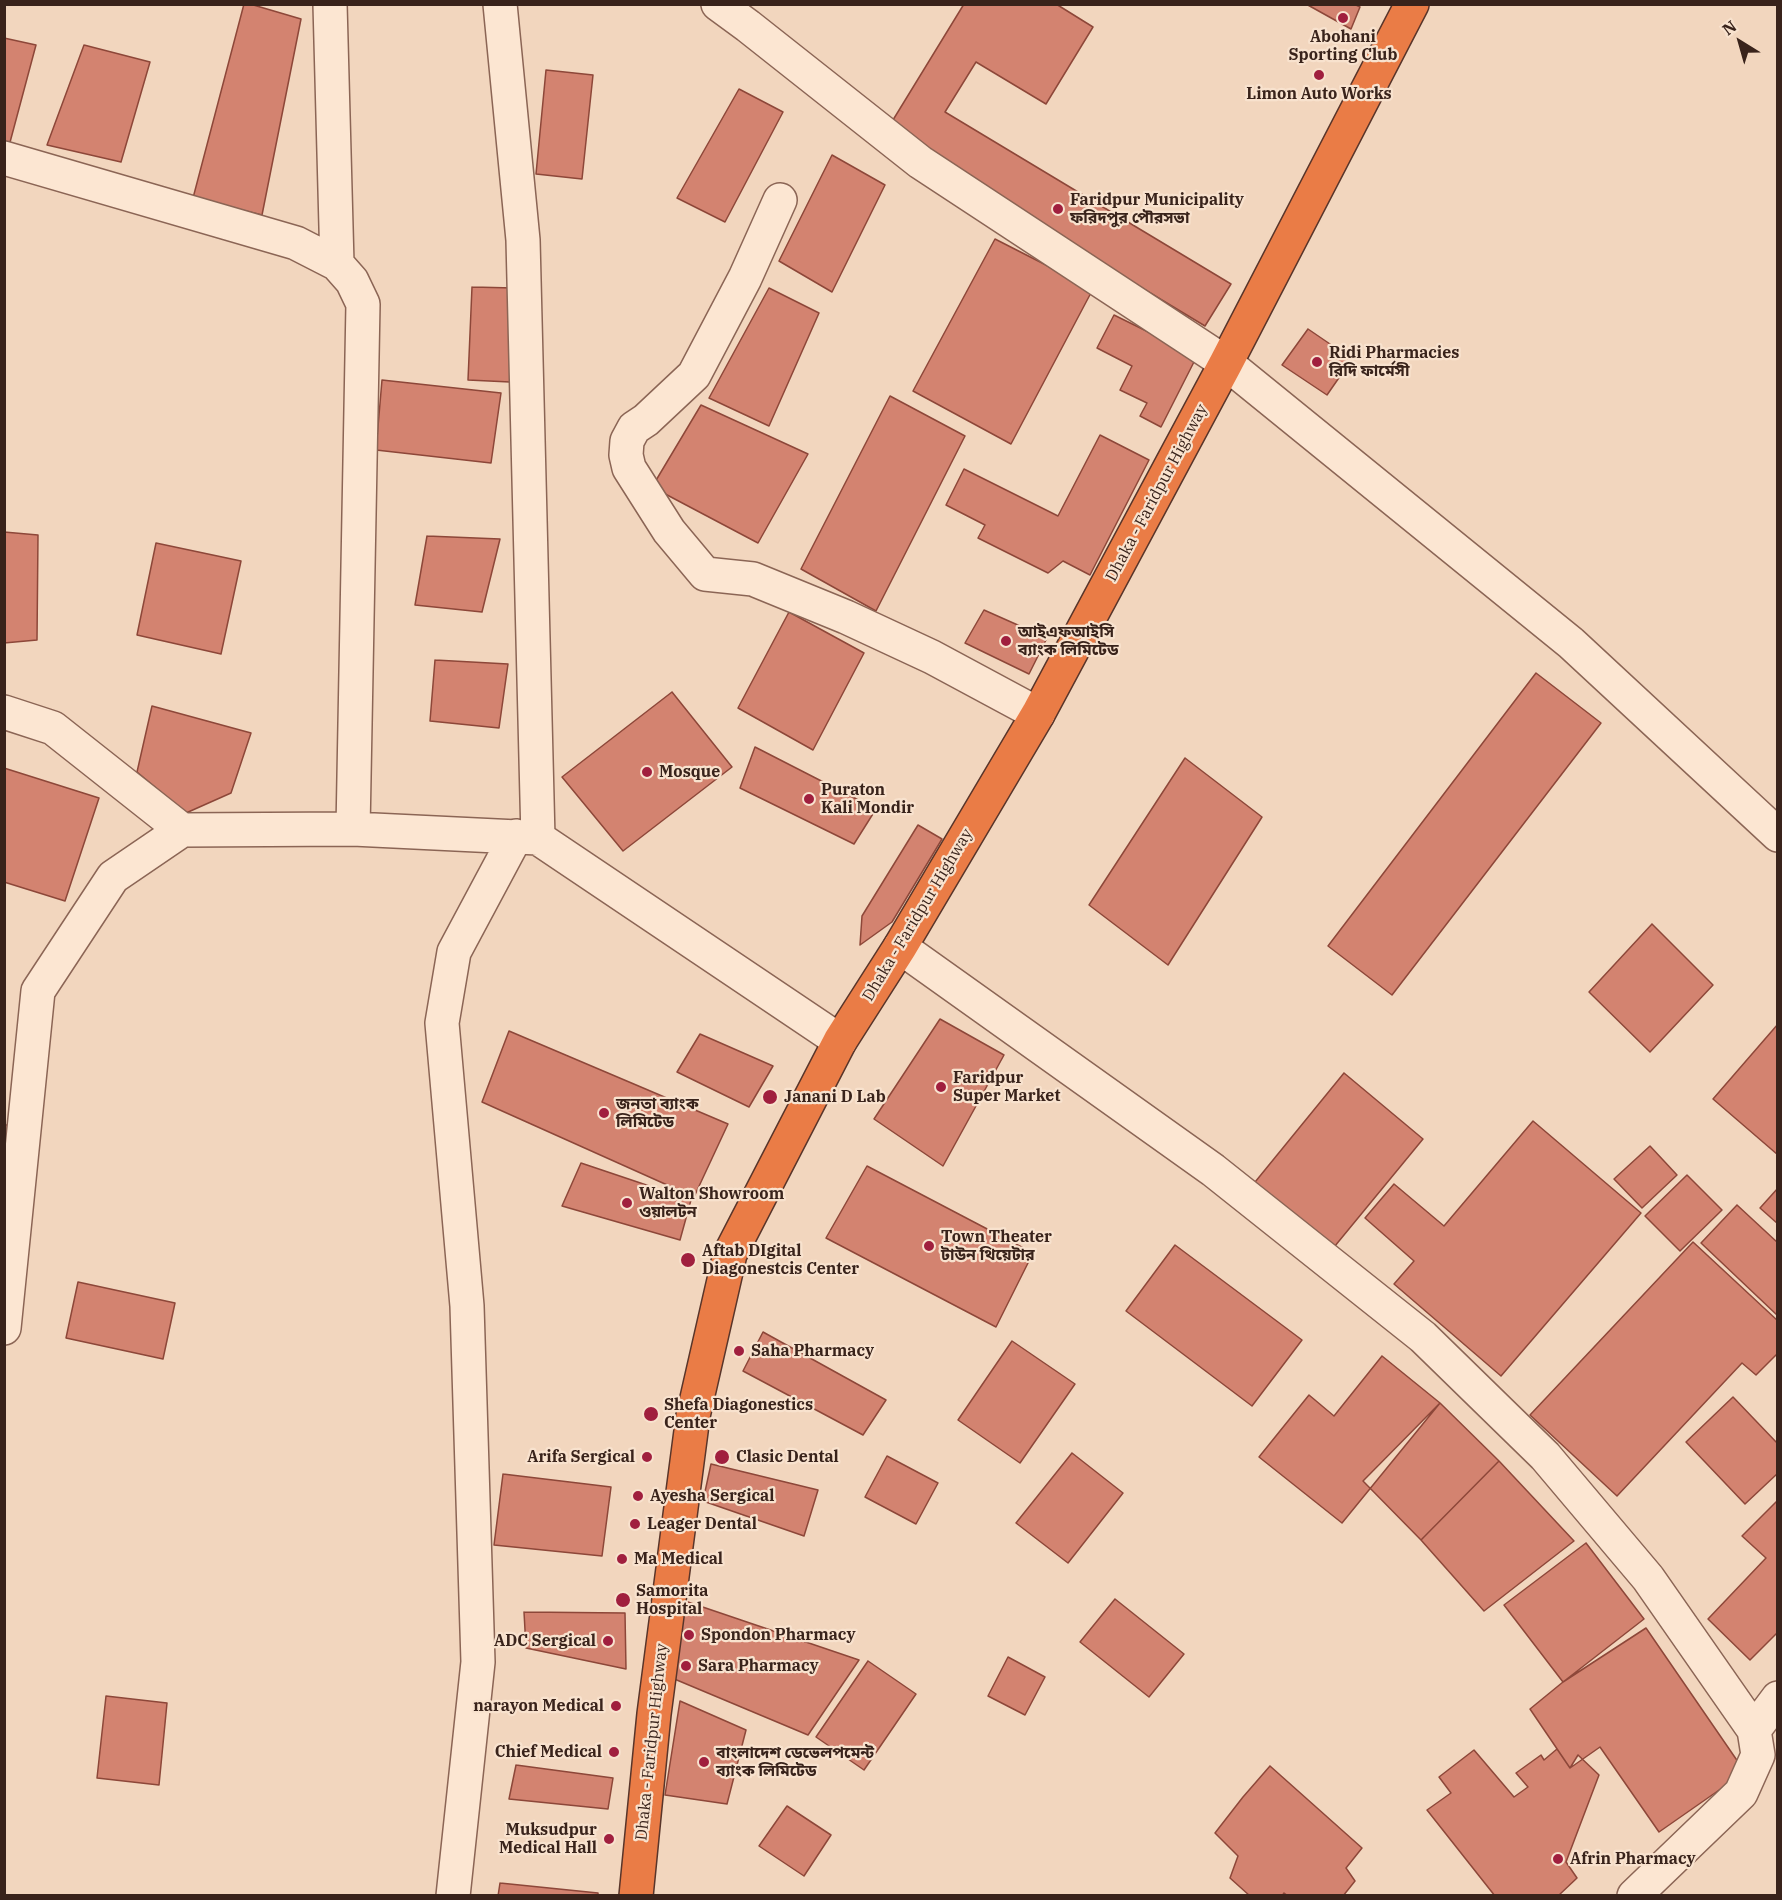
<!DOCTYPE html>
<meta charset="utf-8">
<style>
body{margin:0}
#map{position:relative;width:1782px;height:1900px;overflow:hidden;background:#f2d6be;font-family:"IBM Plex Serif",serif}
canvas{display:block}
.frame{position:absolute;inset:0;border:6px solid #39231b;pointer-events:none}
.north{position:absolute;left:1710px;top:12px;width:60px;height:60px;-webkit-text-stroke:4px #f8e2ce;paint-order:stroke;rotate:323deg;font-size:16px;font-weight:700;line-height:24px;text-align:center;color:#39231b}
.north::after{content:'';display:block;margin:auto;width:21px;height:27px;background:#39231b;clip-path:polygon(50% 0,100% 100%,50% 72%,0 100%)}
</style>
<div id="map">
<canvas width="1782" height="1900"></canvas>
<div class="frame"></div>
<div class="north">N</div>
</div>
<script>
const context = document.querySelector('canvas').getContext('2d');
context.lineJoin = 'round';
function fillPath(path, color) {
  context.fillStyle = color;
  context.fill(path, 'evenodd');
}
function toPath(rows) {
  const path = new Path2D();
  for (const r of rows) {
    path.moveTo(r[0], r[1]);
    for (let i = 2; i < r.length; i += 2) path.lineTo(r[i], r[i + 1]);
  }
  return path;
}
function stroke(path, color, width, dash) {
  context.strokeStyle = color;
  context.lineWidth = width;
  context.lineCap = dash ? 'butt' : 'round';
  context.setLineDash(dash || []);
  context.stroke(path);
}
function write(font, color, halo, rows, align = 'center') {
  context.font = font + ' "IBM Plex Serif","Noto Sans Bengali",serif';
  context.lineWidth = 4.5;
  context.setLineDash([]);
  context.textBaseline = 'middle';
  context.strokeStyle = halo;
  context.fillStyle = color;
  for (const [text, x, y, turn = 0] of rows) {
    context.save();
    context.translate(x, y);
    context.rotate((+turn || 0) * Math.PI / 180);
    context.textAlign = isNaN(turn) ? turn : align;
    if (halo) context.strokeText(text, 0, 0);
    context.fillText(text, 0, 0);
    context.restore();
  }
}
const building = toPath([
 [244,4,250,4,301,19,262,215,193,198,244,4],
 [964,4,1056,4,1093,27,1046,104,976,62,945,112,1231,284,1205,326,885,133,964,4],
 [1306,4,1354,4,1360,7,1351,29,1306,4],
 [4,38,36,45,9,146,4,145,4,38],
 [84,45,150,62,121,162,47,145,84,45],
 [546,70,593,75,582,179,536,174,546,70],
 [739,89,783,112,725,222,677,198,739,89],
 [832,155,885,185,832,292,779,261,832,155],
 [995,239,1093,289,1011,444,913,391,995,239],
 [472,287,514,288,510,382,468,380,472,287],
 [769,288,819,313,769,426,709,398,769,288],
 [1114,315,1197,356,1161,427,1140,416,1147,403,1120,390,1132,366,1097,348,1114,315],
 [1308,329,1352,359,1327,395,1282,365,1308,329],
 [382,380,501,393,491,463,376,450,382,380],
 [890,396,965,436,876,611,801,569,890,396],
 [701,405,808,454,758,543,652,487,701,405],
 [1100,435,1149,460,1090,575,1063,561,1048,573,978,538,985,525,946,505,964,469,1058,516,1100,435],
 [4,532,38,535,37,640,4,643,4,532],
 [427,536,500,539,482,612,415,605,427,536],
 [156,543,241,561,221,654,137,635,156,543],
 [984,610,1047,638,1029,674,965,643,984,610],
 [789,612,864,653,813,750,738,708,789,612],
 [435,660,508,664,499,728,430,721,435,660],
 [1536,673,1601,723,1392,995,1328,946,1536,673],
 [672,692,732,767,623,851,562,777,672,692],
 [152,706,251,733,231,793,186,813,137,772,152,706],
 [755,747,876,809,854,844,740,788,755,747],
 [1185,758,1262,817,1168,965,1089,905,1185,758],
 [4,768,99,798,65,901,4,882,4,768],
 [918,825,942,839,892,922,860,945,862,916,918,825],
 [1652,924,1713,985,1650,1052,1589,992,1652,924],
 [940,1019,1004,1055,943,1166,874,1119,940,1019],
 [1778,1024,1778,1155,1713,1099,1778,1024],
 [509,1031,728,1124,694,1197,482,1102,509,1031],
 [700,1034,773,1066,749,1107,677,1072,700,1034],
 [1344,1073,1423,1139,1330,1252,1251,1187,1344,1073],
 [1533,1121,1641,1213,1501,1376,1394,1284,1414,1261,1365,1218,1394,1184,1444,1226,1533,1121],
 [4,1125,9,1125,4,1152,4,1125],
 [1650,1146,1677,1175,1642,1208,1614,1179,1650,1146],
 [581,1163,691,1200,680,1240,562,1206,581,1163],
 [867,1166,1033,1253,996,1327,826,1238,867,1166],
 [1687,1175,1722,1210,1680,1251,1645,1216,1687,1175],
 [1778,1188,1778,1224,1760,1208,1778,1188],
 [1737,1205,1778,1243,1778,1316,1701,1243,1737,1205],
 [1693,1242,1778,1321,1778,1353,1756,1375,1742,1363,1617,1496,1530,1415,1693,1242],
 [1175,1245,1302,1340,1252,1406,1126,1311,1175,1245],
 [78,1282,175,1303,163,1359,66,1338,78,1282],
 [763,1332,886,1400,863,1435,743,1371,763,1332],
 [1012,1341,1075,1384,1020,1463,958,1420,1012,1341],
 [1382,1356,1440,1403,1342,1523,1259,1457,1309,1395,1334,1416,1382,1356],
 [1733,1397,1778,1444,1778,1473,1745,1504,1686,1442,1733,1397],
 [1440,1403,1499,1461,1421,1540,1363,1481,1440,1403],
 [1072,1453,1123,1493,1068,1563,1016,1523,1072,1453],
 [887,1456,938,1483,916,1524,865,1497,887,1456],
 [1499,1461,1574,1541,1484,1611,1421,1540,1499,1461],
 [711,1464,818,1490,804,1536,703,1501,711,1464],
 [503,1474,611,1487,602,1556,494,1545,503,1474],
 [1778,1500,1778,1632,1750,1660,1708,1619,1766,1558,1742,1536,1778,1500],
 [1586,1543,1644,1619,1563,1682,1504,1605,1586,1543],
 [1115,1599,1184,1654,1149,1697,1080,1642,1115,1599],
 [682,1600,859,1660,808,1735,672,1678,682,1600],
 [524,1612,625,1613,626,1669,526,1648,524,1612],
 [1646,1628,1745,1772,1659,1832,1600,1747,1570,1768,1530,1709,1563,1682,1646,1628],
 [1008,1657,1045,1677,1025,1715,988,1696,1008,1657],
 [868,1661,916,1694,864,1770,816,1737,868,1661],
 [106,1696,167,1703,159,1785,97,1778,106,1696],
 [680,1701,746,1730,727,1804,665,1795,680,1701],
 [1557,1749,1570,1768,1578,1755,1599,1775,1566,1862,1577,1878,1558,1896,1495,1896,1427,1810,1451,1793,1439,1777,1474,1750,1514,1797,1528,1787,1516,1773,1541,1755,1544,1760,1557,1749],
 [516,1765,613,1778,608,1809,509,1799,516,1765],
 [1270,1766,1362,1848,1346,1868,1355,1881,1343,1896,1288,1896,1284,1893,1282,1896,1250,1896,1230,1878,1238,1856,1215,1833,1243,1797,1270,1766],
 [787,1806,831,1835,804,1876,759,1846,787,1806],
 [500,1883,598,1893,598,1896,498,1896,500,1883]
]);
fillPath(building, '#d38370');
stroke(building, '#8d4739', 1.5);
const minor = toPath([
 [330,4,337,264],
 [500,4,523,240,538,838],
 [718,4,748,26,920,162,1226,363,1571,643,1778,835],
 [4,158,296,243,337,264,352,281,363,304,353,829],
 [780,200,745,278,694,375,646,420,634,428,627,441,626,455,629,468,669,531,705,574,753,579,846,617,932,657,1038,714],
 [4,712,53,728,182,830],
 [900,947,1213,1170,1423,1337,1545,1456,1648,1578,1754,1730],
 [4,1328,38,991,113,877,182,830,353,829,538,838,840,1041],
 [453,1896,478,1662,467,1306,442,1023,454,952,516,836],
 [1634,1896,1741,1793,1758,1755,1754,1730,1778,1698]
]);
const highway = toPath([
 [636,1896,654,1714,693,1416,730,1254,840,1041,900,947,1038,714,1226,363,1412,4]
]);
stroke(minor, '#8b6555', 36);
stroke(highway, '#59352a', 36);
stroke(minor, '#fce6d2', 33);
stroke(highway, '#ea7c46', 33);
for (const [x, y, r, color] of [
 [1343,18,6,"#a01f3e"],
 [1319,75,6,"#a01f3e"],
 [1058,209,6,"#a01f3e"],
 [1317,362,6,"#a01f3e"],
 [1006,641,6,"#a01f3e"],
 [647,772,6,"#a01f3e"],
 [809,799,6,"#a01f3e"],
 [941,1087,6,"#a01f3e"],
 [770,1097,8,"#a01f3e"],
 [604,1113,6,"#a01f3e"],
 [627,1203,6,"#a01f3e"],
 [929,1246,6,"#a01f3e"],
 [688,1260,8,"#a01f3e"],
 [739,1351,6,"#a01f3e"],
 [651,1414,8,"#a01f3e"],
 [647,1457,6,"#a01f3e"],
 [722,1457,8,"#a01f3e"],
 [638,1496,6,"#a01f3e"],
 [635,1524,6,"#a01f3e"],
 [622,1559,6,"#a01f3e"],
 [623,1600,8,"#a01f3e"],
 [689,1635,6,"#a01f3e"],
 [608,1641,6,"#a01f3e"],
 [686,1666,6,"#a01f3e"],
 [616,1706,6,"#a01f3e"],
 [614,1752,6,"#a01f3e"],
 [704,1762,6,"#a01f3e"],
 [609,1839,6,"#a01f3e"],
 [1558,1859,6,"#a01f3e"]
]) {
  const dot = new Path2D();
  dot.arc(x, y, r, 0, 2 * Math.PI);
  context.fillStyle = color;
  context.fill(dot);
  stroke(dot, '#f8e2ce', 2);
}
write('bold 16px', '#39231b', '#f8e2ce', [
 ["Abohani",1343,37,"center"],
 ["Sporting Club",1343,55,"center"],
 ["Limon Auto Works",1319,94,"center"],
 ["Faridpur Municipality",1070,200],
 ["ফরিদপুর পৌরসভা",1070,218],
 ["Ridi Pharmacies",1329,353],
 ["রিদি ফার্মেসী",1329,371],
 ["আইএফআইসি",1018,632],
 ["ব্যাংক লিমিটেড",1018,650],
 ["Mosque",659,772],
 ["Puraton",821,790],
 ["Kali Mondir",821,808],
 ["Faridpur",953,1078],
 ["Super Market",953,1096],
 ["Janani D Lab",784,1097],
 ["জনতা ব্যাংক",616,1104],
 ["লিমিটেড",616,1122],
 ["Walton Showroom",639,1194],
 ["ওয়ালটন",639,1212],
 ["Town Theater",941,1237],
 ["টাউন থিয়েটার",941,1255],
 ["Aftab DIgital",702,1251],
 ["Diagonestcis Center",702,1269],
 ["Saha Pharmacy",751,1351],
 ["Shefa Diagonestics",664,1405],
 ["Center",664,1423],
 ["Arifa Sergical",635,1457,"right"],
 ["Clasic Dental",736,1457],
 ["Ayesha Sergical",650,1496],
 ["Leager Dental",647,1524],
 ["Ma Medical",634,1559],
 ["Samorita",636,1591],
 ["Hospital",636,1609],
 ["Spondon Pharmacy",701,1635],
 ["ADC Sergical",596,1641,"right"],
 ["Sara Pharmacy",698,1666],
 ["narayon Medical",604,1706,"right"],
 ["Chief Medical",602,1752,"right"],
 ["বাংলাদেশ ডেভেলপমেন্ট",716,1753],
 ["ব্যাংক লিমিটেড",716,1771],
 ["Muksudpur",597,1830,"right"],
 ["Medical Hall",597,1848,"right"],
 ["Afrin Pharmacy",1570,1859]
], 'left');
write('16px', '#39231b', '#f8e2ce', [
 ["Dhaka - Faridpur Highway",1157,493,-62],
 ["Dhaka - Faridpur Highway",918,915,-59],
 ["Dhaka - Faridpur Highway",652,1742,-84]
]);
</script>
